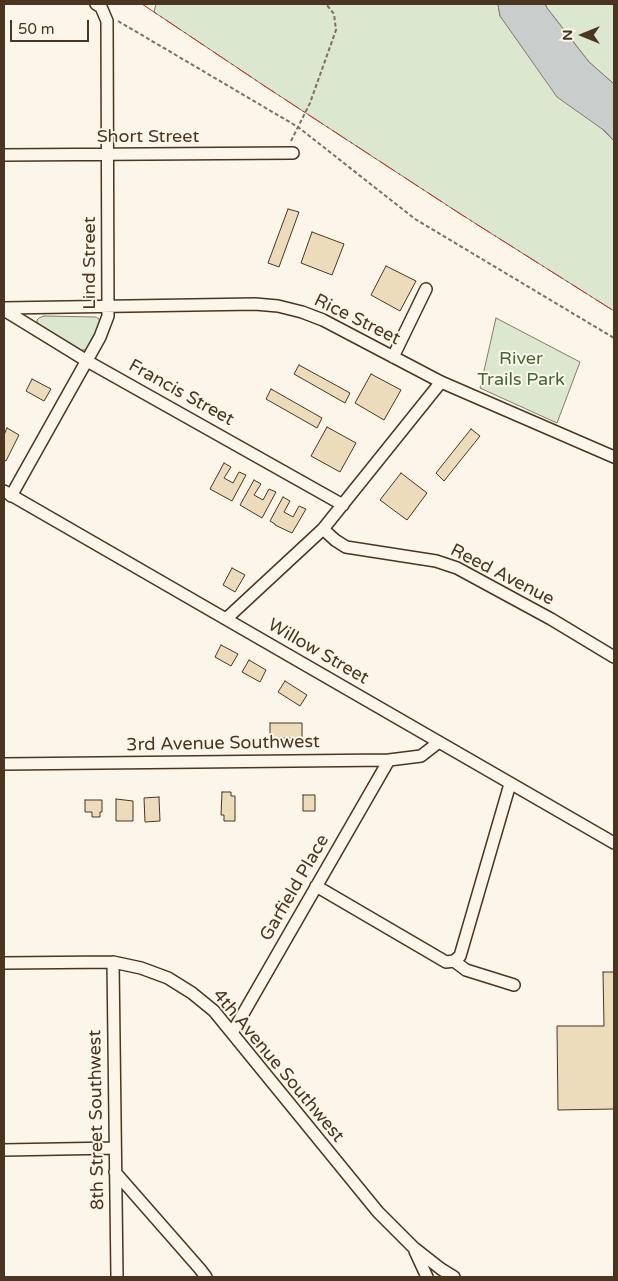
<!DOCTYPE html>
<style>
body{margin:0}
#map{position:relative;width:618px;height:1281px;overflow:hidden;background:#fbf6e9;font-family:"Varela Round",sans-serif}
canvas{display:block}
.frame{position:absolute;inset:0;border:5px solid #4a3520;pointer-events:none}
.north{position:absolute;left:558px;top:10px;width:50px;height:50px;-webkit-text-stroke:4px #fbf6e9;paint-order:stroke;rotate:270deg;font-size:14px;font-weight:700;line-height:20px;text-align:center;color:#4a3520}
.north::after{content:'';display:block;margin:auto;width:18px;height:22px;background:#4a3520;clip-path:polygon(50% 0,100% 100%,50% 72%,0 100%)}
.scale{position:absolute;left:10px;top:20px;width:79px;height:22px;box-sizing:border-box;border:2px solid #4a3520;border-top:0;padding-left:6px;font-size:15px;line-height:18px;white-space:nowrap;color:#4a3520;-webkit-text-stroke:4px #fbf6e9;paint-order:stroke}
</style>
<div id="map">
<canvas width="618" height="1281"></canvas>
<div class="frame"></div>
<div class="north">N</div>
<div class="scale">50 m</div>
</div>
<script>
const context = document.querySelector('canvas').getContext('2d');
context.lineJoin = 'round';
function fillPath(path, color) {
  context.fillStyle = color;
  context.fill(path, 'evenodd');
}
function toPath(rows) {
  const path = new Path2D();
  for (const r of rows) {
    path.moveTo(r[0], r[1]);
    for (let i = 2; i < r.length; i += 2) path.lineTo(r[i], r[i + 1]);
  }
  return path;
}
function stroke(path, color, width, dash) {
  context.strokeStyle = color;
  context.lineWidth = width;
  context.lineCap = dash ? 'butt' : 'round';
  context.setLineDash(dash || []);
  context.stroke(path);
}
function write(font, color, halo, rows, align = 'center') {
  context.font = font + ' "Varela Round",sans-serif';
  context.lineWidth = 4;
  context.setLineDash([]);
  context.textBaseline = 'middle';
  context.strokeStyle = halo;
  context.fillStyle = color;
  for (const [text, x, y, turn = 0] of rows) {
    context.save();
    context.translate(x, y);
    context.rotate((+turn || 0) * Math.PI / 180);
    context.textAlign = isNaN(turn) ? turn : align;
    if (halo) context.strokeText(text, 0, 0);
    context.fillText(text, 0, 0);
    context.restore();
  }
}
const green = toPath([
 [156,4,498,4,500,16,529,55,614,141,614,311,462,215,266,87,154,12,156,4],
 [545,4,614,4,614,84,589,62,547,8,545,4],
 [44,316,96,317,99,319,100,324,87,349,79,351,37,323,37,320,39,318,44,316],
 [496,318,580,362,557,423,480,388,496,318]
]);
fillPath(green, '#dce7d0');
stroke(green, '#887966', 1);
const water = toPath([
 [498,4,545,4,547,8,589,62,614,84,614,141,605,131,557,97,500,16,498,4]
]);
fillPath(water, '#c9cecd');
stroke(water, '#887966', 1);
const building = toPath([
 [288,209,299,212,279,267,268,263,288,209],
 [312,232,344,244,332,275,301,263,312,232],
 [386,266,416,281,400,311,371,295,386,266],
 [299,365,350,393,345,403,294,374,299,365],
 [371,374,401,390,384,420,355,403,371,374],
 [32,379,51,389,44,401,26,391,32,379],
 [271,389,322,418,317,428,266,399,271,389],
 [327,427,356,443,340,472,311,456,327,427],
 [7,428,19,435,6,461,4,460,4,435,7,428],
 [471,429,480,436,444,481,436,473,471,429],
 [224,463,231,467,224,478,233,483,239,472,246,475,232,501,210,489,224,463],
 [401,473,427,493,407,520,380,500,401,473],
 [254,480,261,484,254,495,263,500,269,489,276,492,262,518,240,505,254,480],
 [283,497,290,501,284,512,293,517,299,506,306,509,292,533,275,525,275,524,270,521,283,497],
 [232,568,245,575,235,592,223,585,232,568],
 [221,645,238,654,231,666,215,657,221,645],
 [249,660,266,670,260,682,242,672,249,660],
 [285,681,307,695,300,706,278,692,285,681],
 [270,723,302,723,302,738,270,738,270,723],
 [222,792,231,792,231,796,235,796,235,821,224,821,224,815,221,815,222,792],
 [303,795,315,795,315,811,303,811,303,795],
 [159,797,160,821,145,822,144,798,159,797],
 [116,799,133,801,133,821,116,821,116,799],
 [85,800,102,800,102,812,100,812,100,817,92,817,92,812,85,812,85,800],
 [603,972,614,972,614,1109,558,1110,557,1026,604,1026,603,972]
]);
fillPath(building, '#ecdcbc');
stroke(building, '#4a3520', 1);
const minor = toPath([
 [4,155,293,153],
 [4,308,255,304,278,306,302,312,323,320,441,382,614,457],
 [4,310,87,361,343,505],
 [393,357,426,289],
 [4,491,614,843],
 [11,496,100,337,108,316,107,21,101,7,96,4],
 [323,529,441,382],
 [226,619,323,529,335,540,346,547,436,561,457,568,551,619,614,657],
 [4,764,389,760,421,756,439,742],
 [316,886,446,962,454,961],
 [454,961,460,956,510,784],
 [454,961,466,970,514,985],
 [113,962,117,1277],
 [4,963,113,962,141,968,168,978,192,993,214,1011,378,1212,413,1247,441,1269,454,1277],
 [232,1033,389,760],
 [4,1150,115,1148],
 [115,1172,200,1269,206,1277],
 [415,1251,427,1277]
]);
stroke(minor, '#4a3520', 14);
stroke(toPath([
 [118,21,298,127,415,219,614,338],
 [291,141,310,103,336,30,334,14,326,4]
]), '#7f6f5c', 2, [4, 2.5]);
stroke(minor, '#fbf6e9', 11);
stroke(toPath([
 [142,4,266,87,462,215,614,311]
]), '#c62828', 1, [18, 4, 2.5, 4]);
write('18px', '#4a3520', '#fbf6e9', [
 ["Short Street",148,137],
 ["Lind Street",90,263,-90],
 ["Rice Street",357,320,26],
 ["Francis Street",181,393,29],
 ["Reed Avenue",502,575,27],
 ["Willow Street",318,652,30],
 ["3rd Avenue Southwest",223,744,-1],
 ["Garfield Place",295,888,-60],
 ["4th Avenue Southwest",278,1066,50],
 ["8th Street Southwest",97,1120,-91]
]);
write('18px', '#436837', '#fbf6e9', [
 ["River",521,359],
 ["Trails Park",521,380]
]);
</script>
